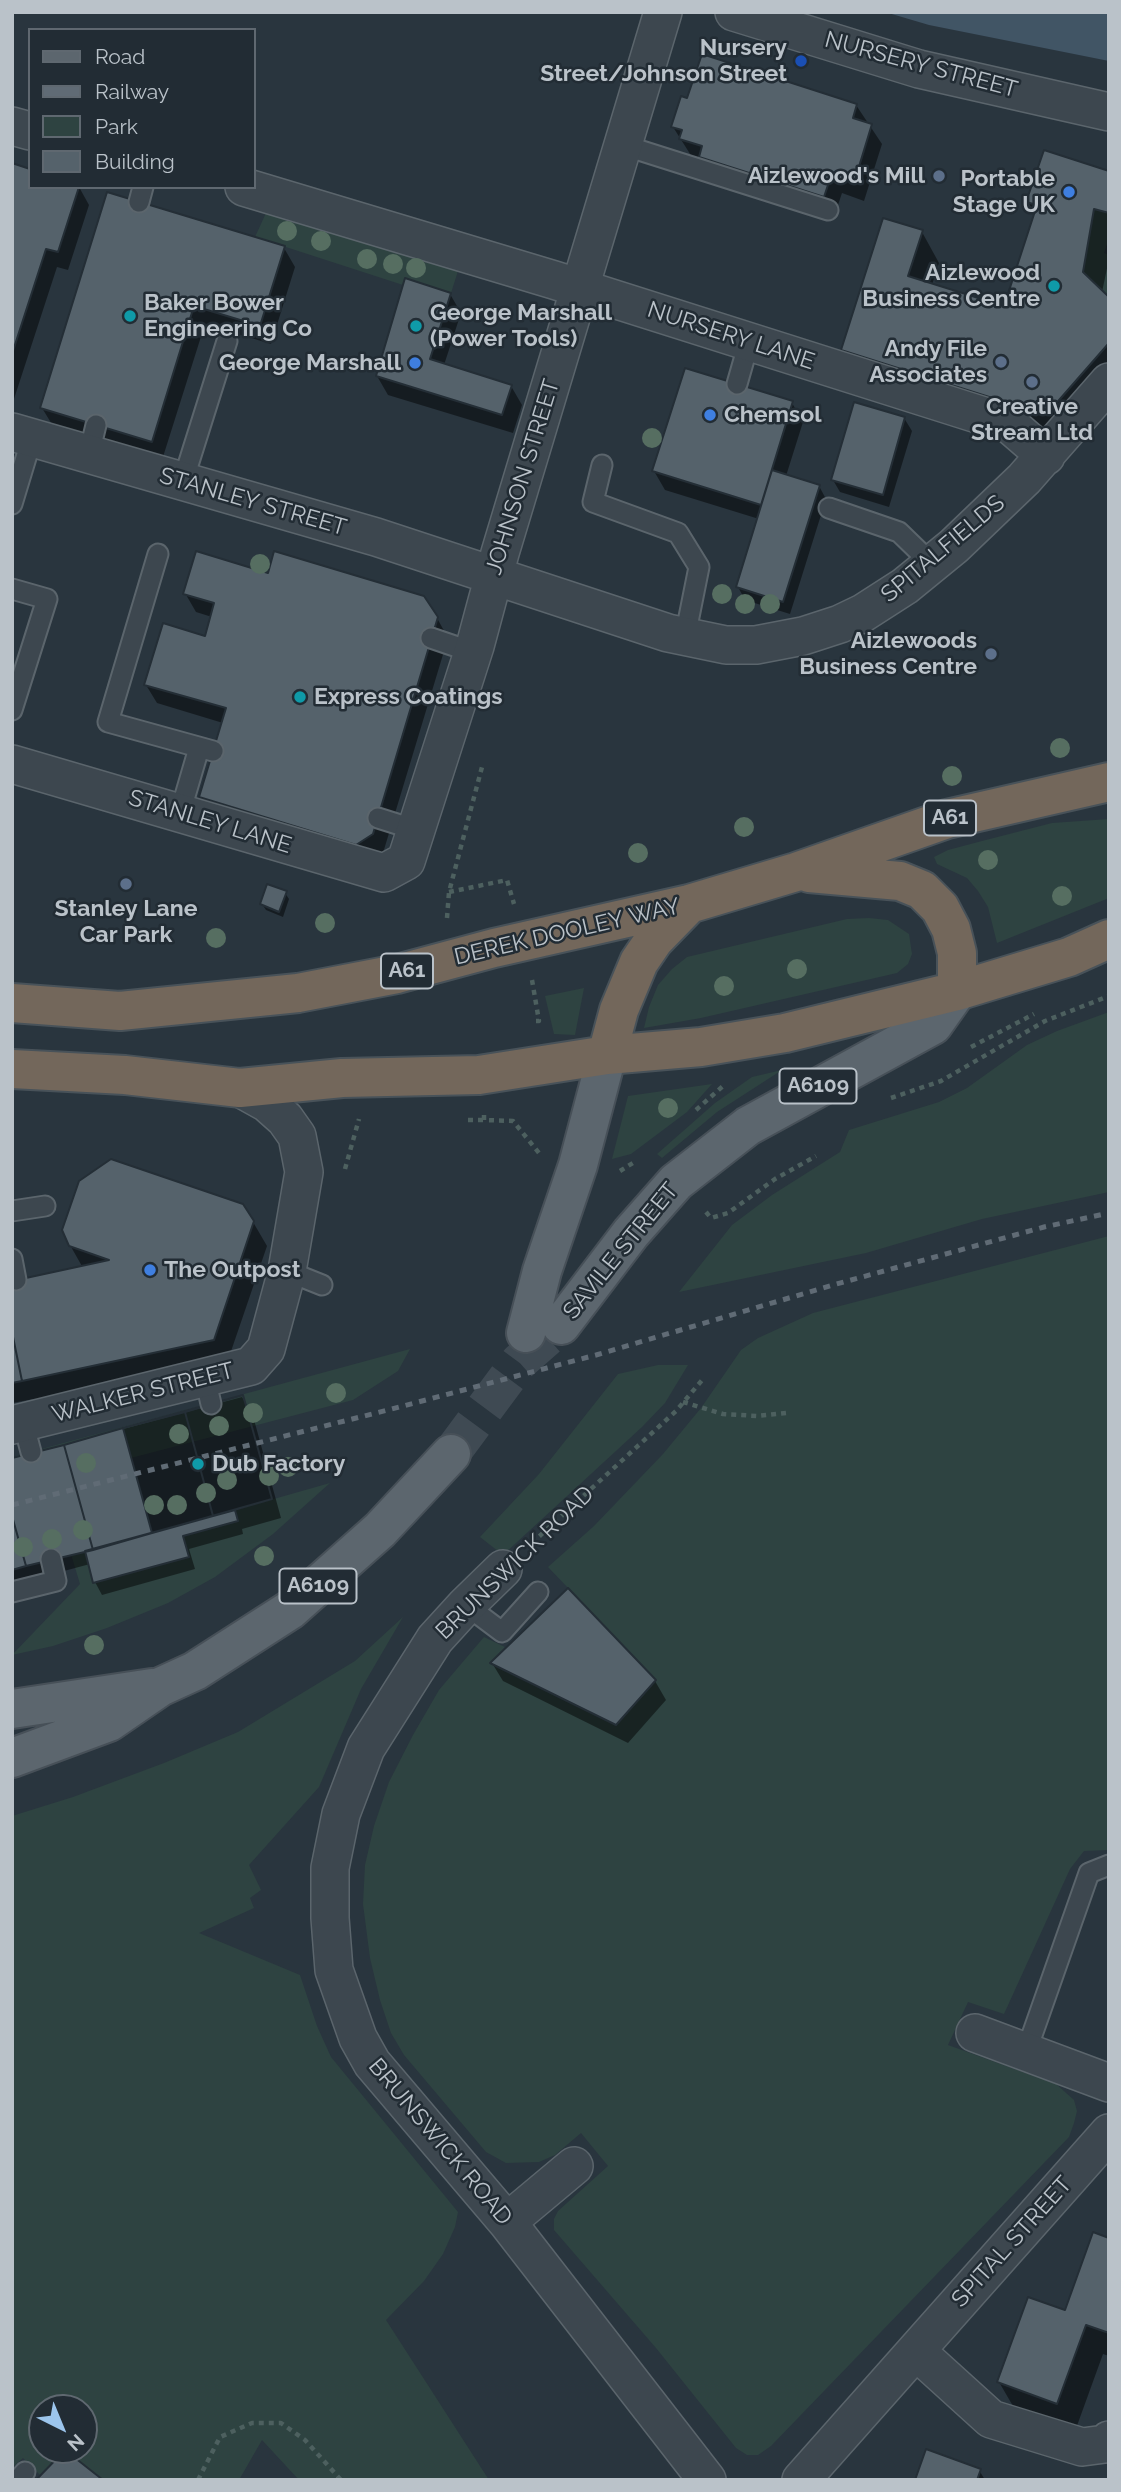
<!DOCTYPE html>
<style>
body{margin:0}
#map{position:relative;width:1121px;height:2492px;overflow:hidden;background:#29353e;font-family:Raleway,sans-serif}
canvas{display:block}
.frame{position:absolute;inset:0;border:14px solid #bac2c9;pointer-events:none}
.legend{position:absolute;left:28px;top:28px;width:228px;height:161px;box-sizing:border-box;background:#222c34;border:2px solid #5f6870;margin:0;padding:9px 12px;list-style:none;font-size:21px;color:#bac2c9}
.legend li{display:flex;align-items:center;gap:14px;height:35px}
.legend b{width:35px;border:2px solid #5f6870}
.north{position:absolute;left:28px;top:2394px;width:70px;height:70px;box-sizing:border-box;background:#222c34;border:2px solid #5f6870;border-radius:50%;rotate:137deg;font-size:19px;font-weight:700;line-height:28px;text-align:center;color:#bac2c9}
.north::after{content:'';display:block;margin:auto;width:24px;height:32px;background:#9cc5ec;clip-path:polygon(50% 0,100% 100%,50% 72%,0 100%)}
</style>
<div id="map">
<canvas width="1121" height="2492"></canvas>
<div class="frame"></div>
<ul class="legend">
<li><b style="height:9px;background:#5c666e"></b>Road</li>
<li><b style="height:9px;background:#606b75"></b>Railway</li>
<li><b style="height:19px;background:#2e4341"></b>Park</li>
<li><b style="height:19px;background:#55626b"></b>Building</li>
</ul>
<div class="north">N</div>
</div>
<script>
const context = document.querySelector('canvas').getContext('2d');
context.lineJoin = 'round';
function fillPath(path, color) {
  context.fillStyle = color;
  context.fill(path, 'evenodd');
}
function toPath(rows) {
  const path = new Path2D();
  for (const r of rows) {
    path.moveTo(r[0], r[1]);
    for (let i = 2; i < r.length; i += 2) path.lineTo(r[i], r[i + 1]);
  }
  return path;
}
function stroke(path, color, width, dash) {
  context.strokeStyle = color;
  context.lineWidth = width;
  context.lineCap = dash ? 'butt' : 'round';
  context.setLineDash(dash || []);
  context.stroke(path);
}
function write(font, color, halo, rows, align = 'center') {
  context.font = font + ' Raleway,sans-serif';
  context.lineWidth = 5;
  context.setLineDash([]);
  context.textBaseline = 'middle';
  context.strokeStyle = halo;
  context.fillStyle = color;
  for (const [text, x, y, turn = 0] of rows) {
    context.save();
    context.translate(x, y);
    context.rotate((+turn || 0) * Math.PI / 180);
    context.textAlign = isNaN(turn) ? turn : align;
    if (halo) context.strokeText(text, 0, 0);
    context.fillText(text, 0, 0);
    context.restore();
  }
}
fillPath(toPath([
 [1094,209,1109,213,1109,238,1104,253,1109,255,1109,297,1083,272],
 [266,213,458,271,451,293,405,279,403,285,255,237],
 [1109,819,1109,898,997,943,988,907,978,891,967,878,937,864,934,857,948,850,982,841,1052,823],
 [869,918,888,920,909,934,912,954,908,964,897,973,701,1018,644,1028,649,1007,658,985,672,969,687,957,847,919],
 [584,988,575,1035,554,1034,545,996],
 [1109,1012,1109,1192,982,1219,866,1253,679,1292,732,1225,772,1195,840,1152,849,1130,939,1102,967,1088,1027,1045,1057,1031],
 [782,1070,717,1112,662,1158,657,1154,715,1103,752,1077],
 [712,1084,687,1112,631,1154,612,1159,628,1096],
 [1109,1236,1109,1850,1084,1851,1070,1869,1004,2014,968,2002,948,2045,1056,2084,1074,2100,1077,2111,1074,2123,1069,2137,771,2446,758,2455,747,2455,736,2448,656,2348,554,2230,554,2219,558,2211,608,2166,581,2133,555,2155,539,2162,506,2163,486,2152,404,2055,391,2033,380,2000,370,1958,363,1904,365,1865,374,1826,389,1782,413,1735,439,1690,484,1637,505,1647,490,1663,617,1725,656,1680,548,1567,594,1526,663,1454,701,1408,741,1350,758,1338,813,1313],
 [410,1349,398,1371,353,1400,12,1489,12,1457],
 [658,1365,688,1365,665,1403,642,1427,503,1555,480,1537,539,1474,618,1374],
 [330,1483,273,1534,215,1577,168,1603,107,1628,53,1646,12,1655,80,1584,71,1554,85,1551,93,1582,189,1556,183,1536,235,1510],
 [403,1617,361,1689,319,1787,249,1865,261,1890,250,1898,254,1908,199,1933,300,1975,317,2026,331,2057,458,2212,455,2227,443,2254,424,2281,386,2320,489,2480,299,2480,262,2440,239,2480,103,2480,65,2450,84,2450,84,2408,42,2408,42,2450,64,2450,40,2475,23,2458,12,2468,12,1816,73,1797,164,1763,238,1732,355,1661]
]), '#2e4341');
fillPath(toPath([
 [885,12,1109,12,1109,61,929,25]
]), '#415565');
fillPath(toPath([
 [856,105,882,144,864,201,842,193,835,214,692,157,673,127],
 [12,165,30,187,79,187,89,205,68,270,57,267,12,405],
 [1109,173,1109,259,1102,292,1109,299,1109,394,1064,445,860,380,842,349,922,232,939,263,932,285,1005,309,1036,215,1028,202],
 [108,194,284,248,295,267,271,344,205,324,162,460,53,426,42,408],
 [450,294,461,313,444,365,511,386,522,405,513,433,388,395,377,376],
 [792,403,803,422,786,476,819,486,826,499,790,614,745,600,738,587,759,519,665,490,654,471],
 [904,418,912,431,889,507,840,492,833,480],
 [269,575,437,618,448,638,383,853,368,863,212,816,201,797,223,723,157,703,146,685,206,638,212,617,196,612,185,593],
 [285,893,289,899,283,917,266,910,262,904],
 [253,1222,267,1246,227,1363,37,1404,34,1399,12,1403,12,1282,83,1268,70,1245],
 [242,1397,253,1416,281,1518,242,1529,243,1534,189,1549,195,1569,102,1595,95,1582,90,1564,12,1585,12,1459],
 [568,1590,655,1681,666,1700,628,1743,503,1681,492,1663],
 [1109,2240,1109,2356,1103,2354,1074,2434,1017,2413,999,2382,1066,2313],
 [979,2470,985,2480,917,2480]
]), '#0007');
const building = toPath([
 [702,54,857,104,853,118,872,124,854,183,831,176,824,197,699,157,702,146,679,139,682,130,671,127,681,96,687,98,702,54],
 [1044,150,1109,171,1109,213,1094,209,1083,272,1109,297,1109,343,1046,415,841,350,883,218,923,230,908,276,1004,306,1037,205,1026,202,1044,150],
 [12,163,30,169,30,187,79,187,58,252,46,249,12,354,12,163],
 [107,192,285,246,260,326,194,306,152,442,40,408,107,192],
 [405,278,451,293,430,359,512,385,502,415,376,376,405,278],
 [685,368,793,401,761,505,652,471,685,368],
 [854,402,905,417,883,495,831,480,854,402],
 [772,470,820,485,783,602,736,587,772,470],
 [196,551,268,573,274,551,424,596,438,617,373,834,356,845,199,797,226,708,144,685,163,623,205,636,214,603,183,594,196,551],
 [267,884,287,891,279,912,260,904,267,884],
 [111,1159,243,1204,254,1221,214,1340,22,1381,12,1332,12,1281,109,1260,69,1246,62,1230,79,1181,111,1159],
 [12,1332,22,1381,12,1383,12,1332],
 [243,1395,272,1499,213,1516,185,1412,243,1395],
 [243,1395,272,1499,152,1533,123,1428,243,1395],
 [185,1412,213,1516,152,1533,123,1428,185,1412],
 [123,1428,152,1533,93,1550,64,1445,123,1428],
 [64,1445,93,1550,26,1566,12,1516,12,1458,64,1445],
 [235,1510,238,1521,183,1536,189,1557,93,1583,85,1551,235,1510],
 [12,1516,26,1566,12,1570,12,1516],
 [568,1588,656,1680,616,1725,490,1663,568,1588],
 [1093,2232,1109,2238,1109,2333,1086,2325,1057,2404,997,2382,1028,2297,1065,2310,1093,2232],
 [926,2449,981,2469,977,2480,915,2480,926,2449],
 [65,2450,103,2480,36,2480,65,2450]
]);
fillPath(building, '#55626b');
stroke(building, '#242e36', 2);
stroke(toPath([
 [451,1454,519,1362,561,1325]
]), '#3f4a53', 38, [38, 19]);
const lane = toPath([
 [623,145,828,210],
 [139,202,143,187],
 [737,384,749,342],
 [89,454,96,425],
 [602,465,593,502,678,533,699,567,685,637],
 [183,481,227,341],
 [12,504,32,438],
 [829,508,899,532,932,564],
 [158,554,108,722,213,751],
 [12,589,47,599,12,710],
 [431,638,472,652],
 [180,813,199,748],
 [378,818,416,830],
 [12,1211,45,1206],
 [12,1259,16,1280],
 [287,1271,322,1285],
 [205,1378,211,1404],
 [23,1422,31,1452],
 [12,1592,56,1581,51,1559],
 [466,1605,502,1632,538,1592],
 [1026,2052,1089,1873,1109,1865],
 [18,2480,25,2472]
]);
const street = toPath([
 [734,12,919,69,1109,112],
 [12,126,30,131],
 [244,187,554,280,1009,424,1046,456],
 [12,432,376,537,668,633,726,645,756,645,803,636,840,624,863,613,905,586,954,546,1024,479,1109,382],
 [12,764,384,873,406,861,475,646,500,553,663,12],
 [12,1425,251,1366,266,1349,287,1271,304,1172,297,1136,285,1119,267,1103,240,1088],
 [503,1569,466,1605,435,1639,366,1748,341,1814,330,1868,330,1918,334,1970,358,2038,372,2063,507,2222,707,2480],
 [975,2033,1109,2083],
 [507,2222,574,2166],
 [916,2351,991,2419,1082,2447,1105,2444,1109,2440],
 [801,2480,1109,2133]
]);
const primary = toPath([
 [561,1325,631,1233,676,1182,748,1126,933,1025,957,991],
 [526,1333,542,1271,578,1165,607,1055],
 [12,1709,152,1688],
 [12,1758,109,1722,160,1687,195,1671,290,1610,380,1530,451,1454]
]);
const highway = toPath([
 [809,873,900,881,922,890,940,908,951,929,957,953,957,991],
 [12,1003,120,1011,298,993,397,974,494,948,689,904,796,872,947,819,1109,782],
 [607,1055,619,1010,639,962,654,940,689,904],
 [12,1069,125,1075,240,1088,342,1078,479,1075,607,1055,701,1047,785,1033,957,991,1069,957,1109,939]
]);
stroke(lane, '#5b656c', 23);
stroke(street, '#5b656c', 40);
stroke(primary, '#475058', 42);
stroke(highway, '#485259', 42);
stroke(toPath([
 [449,892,507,880,514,904],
 [447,918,449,892,482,767],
 [532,980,539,1021,536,1021],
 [971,1047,1034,1014],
 [891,1098,941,1081,1045,1021,1109,996],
 [696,1110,723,1086],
 [484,1115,484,1120,513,1121,539,1153],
 [468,1120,484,1120],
 [345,1169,359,1119],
 [620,1171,636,1161],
 [706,1212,711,1218,728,1213,775,1179,816,1156],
 [683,1402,723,1414,757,1416,786,1413],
 [532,1543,676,1411,703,1379],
 [198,2480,220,2437,252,2423,281,2423,305,2440,341,2480]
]), '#4d605f', 4.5, [5, 5]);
stroke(lane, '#3d474f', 19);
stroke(street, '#3d474f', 37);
stroke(primary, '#5c666e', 38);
stroke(highway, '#73675b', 38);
stroke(toPath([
 [12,1505,388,1410,596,1355,833,1285,1044,1227,1109,1213]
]), '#606b75', 5, [7, 7]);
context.fillStyle = '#566e61';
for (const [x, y] of [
 [287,231],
 [321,241],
 [367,259],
 [393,264],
 [416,268],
 [652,438],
 [260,564],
 [722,594],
 [745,604],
 [770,604],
 [1060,748],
 [952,776],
 [744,827],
 [638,853],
 [988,860],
 [1062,896],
 [325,923],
 [216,938],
 [797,969],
 [724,986],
 [668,1108],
 [336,1393],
 [253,1413],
 [219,1426],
 [179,1434],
 [86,1463],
 [288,1467],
 [269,1476],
 [227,1480],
 [206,1493],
 [154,1505],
 [177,1505],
 [83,1530],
 [52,1539],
 [23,1547],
 [264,1556],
 [94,1645]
]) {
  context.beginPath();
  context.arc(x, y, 10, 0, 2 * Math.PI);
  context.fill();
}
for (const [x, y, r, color] of [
 [801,61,7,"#1a4fb4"],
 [939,176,7,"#5c6f8a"],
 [1069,192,7,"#3f7fe0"],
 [1054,286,7,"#0f9aa8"],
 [130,316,7,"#0f9aa8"],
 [416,326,7,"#0f9aa8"],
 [1001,362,7,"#5c6f8a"],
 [415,363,7,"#3f7fe0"],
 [1032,382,7,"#5c6f8a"],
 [710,415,7,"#3f7fe0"],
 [991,654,7,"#5c6f8a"],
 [300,697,7,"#0f9aa8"],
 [126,884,7,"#5c6f8a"],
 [150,1270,7,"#3f7fe0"],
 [198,1464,7,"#0f9aa8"]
]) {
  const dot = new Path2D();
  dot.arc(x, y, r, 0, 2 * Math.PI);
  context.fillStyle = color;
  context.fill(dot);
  stroke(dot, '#222c34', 2.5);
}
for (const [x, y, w] of [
 [950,818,52],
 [407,971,52],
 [818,1086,77],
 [318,1586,77]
]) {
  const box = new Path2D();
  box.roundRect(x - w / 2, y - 17.5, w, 35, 5);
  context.fillStyle = '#222c34';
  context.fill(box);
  stroke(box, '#bac2c9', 2);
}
write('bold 21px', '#bac2c9', null, [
 ["A61",950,818],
 ["A61",407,971],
 ["A6109",818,1086],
 ["A6109",318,1586]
]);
write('bold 23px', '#bac2c9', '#222c34', [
 ["Nursery",787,48],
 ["Street/Johnson Street",787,74],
 ["Aizlewood's Mill",925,176],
 ["Portable",1055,179],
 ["Stage UK",1055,205],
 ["Aizlewood",1040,273],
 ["Business Centre",1040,299],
 ["Baker Bower",144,303,"left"],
 ["Engineering Co",144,329,"left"],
 ["George Marshall",430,313,"left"],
 ["(Power Tools)",430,339,"left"],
 ["Andy File",987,349],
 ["Associates",987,375],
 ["George Marshall",401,363],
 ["Creative",1032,407,"center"],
 ["Stream Ltd",1032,433,"center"],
 ["Chemsol",724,415,"left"],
 ["Aizlewoods",977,641],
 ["Business Centre",977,667],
 ["Express Coatings",314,697,"left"],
 ["Stanley Lane",126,909,"center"],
 ["Car Park",126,935,"center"],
 ["The Outpost",164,1270,"left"],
 ["Dub Factory",212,1464,"left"]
], 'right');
write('23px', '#bac2c9', '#222c34', [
 ["NURSERY STREET",921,65,15],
 ["NURSERY LANE",731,336,18],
 ["JOHNSON STREET",523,477,-73],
 ["STANLEY STREET",253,502,16],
 ["SPITALFIELDS",943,549,-40],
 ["STANLEY LANE",210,822,17],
 ["DEREK DOOLEY WAY",567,932,-13],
 ["SAVILE STREET",621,1251,-51],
 ["WALKER STREET",143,1393,-14],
 ["BRUNSWICK ROAD",515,1563,-44],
 ["BRUNSWICK ROAD",440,2142,50],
 ["SPITAL STREET",1012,2242,-48]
]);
</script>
